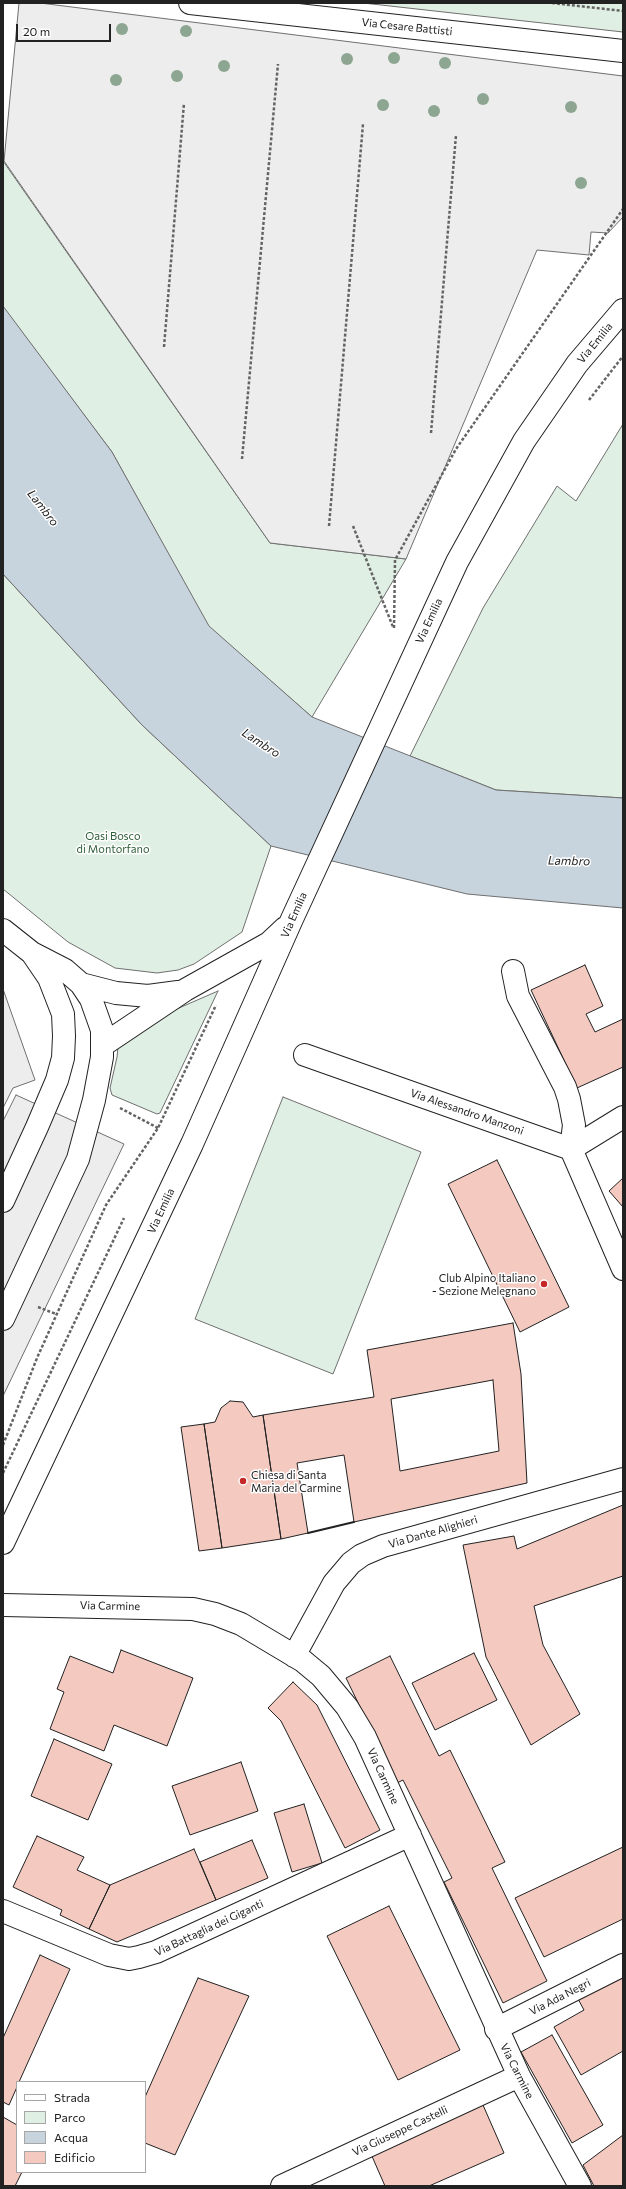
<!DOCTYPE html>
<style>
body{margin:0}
#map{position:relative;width:626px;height:2189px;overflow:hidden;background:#fff;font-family:Commissioner,sans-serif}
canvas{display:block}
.frame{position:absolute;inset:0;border:4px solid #222;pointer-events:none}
.legend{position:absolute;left:16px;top:2081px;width:130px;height:92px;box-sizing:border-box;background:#fff;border:1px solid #a7a7a7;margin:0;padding:5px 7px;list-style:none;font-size:12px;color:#222}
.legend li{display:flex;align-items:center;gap:8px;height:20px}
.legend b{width:20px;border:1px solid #a7a7a7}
.scale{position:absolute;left:16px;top:24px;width:95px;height:18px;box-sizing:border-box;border:2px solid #222;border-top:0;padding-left:5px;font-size:12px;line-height:14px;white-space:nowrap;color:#222;-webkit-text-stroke:3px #fff;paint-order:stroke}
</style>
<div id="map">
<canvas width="626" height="2189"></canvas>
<div class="frame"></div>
<ul class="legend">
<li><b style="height:5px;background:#fff"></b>Strada</li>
<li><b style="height:11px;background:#e0efe3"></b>Parco</li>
<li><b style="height:11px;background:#c7d3dd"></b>Acqua</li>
<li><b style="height:11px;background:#f3c9c0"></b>Edificio</li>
</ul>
<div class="scale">20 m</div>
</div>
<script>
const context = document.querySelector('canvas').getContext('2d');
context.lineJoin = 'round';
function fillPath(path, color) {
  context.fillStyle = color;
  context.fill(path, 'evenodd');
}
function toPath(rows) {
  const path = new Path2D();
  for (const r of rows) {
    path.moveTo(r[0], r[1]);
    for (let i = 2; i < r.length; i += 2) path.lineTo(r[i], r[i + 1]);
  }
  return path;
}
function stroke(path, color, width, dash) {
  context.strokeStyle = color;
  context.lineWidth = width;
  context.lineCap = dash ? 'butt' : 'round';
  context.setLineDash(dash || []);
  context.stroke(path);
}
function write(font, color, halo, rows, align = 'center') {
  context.font = font + ' Commissioner,sans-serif';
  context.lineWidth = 3;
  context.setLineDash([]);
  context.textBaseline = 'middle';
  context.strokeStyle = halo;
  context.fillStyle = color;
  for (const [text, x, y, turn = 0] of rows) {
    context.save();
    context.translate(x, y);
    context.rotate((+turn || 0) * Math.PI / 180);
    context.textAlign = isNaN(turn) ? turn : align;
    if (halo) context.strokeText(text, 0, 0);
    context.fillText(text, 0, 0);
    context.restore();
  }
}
const green = toPath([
 [363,3,623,3,623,32,363,3],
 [3,161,270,543,406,559,312,717,208,626,112,452,3,307,3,161],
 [623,424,623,798,496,790,410,756,483,608,557,486,576,501,623,424],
 [3,574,142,725,271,846,242,932,194,964,178,970,157,973,115,968,68,942,3,889,3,574],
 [218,991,160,1113,157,1114,112,1095,110,1088,117,1057,119,1037,140,1025,218,991],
 [283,1097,421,1152,333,1374,195,1319,283,1097]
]);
fillPath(green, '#e0efe3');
stroke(green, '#6f6f6f', 1);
const parking = toPath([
 [19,3,40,3,623,76,623,217,608,233,591,232,589,255,537,250,406,559,270,543,4,161,19,3],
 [3,989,35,1080,13,1088,3,1108,3,989],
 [16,1095,124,1144,3,1396,3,1121,16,1095]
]);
fillPath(parking, '#ededed');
stroke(parking, '#6f6f6f', 1);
const water = toPath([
 [3,306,112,452,209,626,312,717,496,790,623,798,623,908,467,894,271,846,142,725,3,574,3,306]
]);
fillPath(water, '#c7d3dd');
stroke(water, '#6f6f6f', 1);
const building = toPath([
 [585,965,603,1006,586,1014,595,1032,623,1019,623,1067,577,1088,531,990,585,965],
 [497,1160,569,1307,520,1332,448,1184,497,1160],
 [623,1178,623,1207,609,1191,623,1178],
 [513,1323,521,1374,527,1483,354,1522,344,1455,297,1463,308,1533,281,1539,263,1415,374,1397,367,1350,513,1323],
 [493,1380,499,1451,400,1471,391,1399,493,1380],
 [230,1401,243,1402,253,1417,263,1415,281,1539,222,1548,204,1424,215,1422,221,1408,230,1401],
 [204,1424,222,1548,199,1551,181,1427,204,1424],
 [623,1505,623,1576,534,1606,543,1645,580,1714,531,1745,486,1657,463,1545,514,1536,517,1549,623,1505],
 [121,1650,193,1678,167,1746,114,1725,104,1751,50,1729,64,1692,57,1689,70,1656,113,1673,121,1650],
 [474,1653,497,1700,435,1730,412,1683,474,1653],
 [390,1656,439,1756,450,1750,505,1862,492,1868,547,1981,503,2003,444,1882,452,1878,403,1780,397,1783,346,1678,390,1656],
 [293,1682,317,1705,380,1830,345,1848,281,1721,268,1708,293,1682],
 [54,1739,112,1764,88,1820,31,1796,54,1739],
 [241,1762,258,1811,190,1835,172,1786,241,1762],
 [304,1804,322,1863,292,1872,274,1813,304,1804],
 [37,1836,84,1857,77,1870,110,1885,89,1929,60,1915,62,1910,13,1887,37,1836],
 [252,1840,268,1878,216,1900,200,1862,252,1840],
 [623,1847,623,1919,544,1957,515,1898,623,1847],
 [194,1849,216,1900,117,1942,89,1929,110,1885,194,1849],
 [389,1906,460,2050,398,2080,327,1936,389,1906],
 [40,1955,70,1969,19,2082,17,2082,17,2087,9,2105,3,2102,3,2038,40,1955],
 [623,1971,623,2051,581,2075,554,2027,584,2010,577,1997,623,1971],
 [198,1978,249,1996,175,2155,145,2143,145,2097,198,1978],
 [552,2035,603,2125,572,2143,521,2052,552,2035],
 [483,2105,504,2153,429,2186,385,2186,371,2154,483,2105],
 [3,2117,17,2125,17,2172,22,2172,15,2186,3,2186,3,2117],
 [623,2135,623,2186,594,2186,583,2165,623,2135]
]);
fillPath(building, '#f3c9c0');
stroke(building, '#222', 1);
const minor = toPath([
 [190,3,623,51],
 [3,930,32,953,49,978,63,1014,64,1036,63,1058,57,1080,37,1127,3,1201],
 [513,971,518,996,565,1087,569,1099,574,1125,571,1149],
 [81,984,116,993,148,996,178,992],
 [103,1045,185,990,269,943,285,928],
 [305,1055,571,1149],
 [571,1149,623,1269],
 [571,1149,623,1117],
 [3,1319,78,1159,94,1100,102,1057,102,1030,91,999,81,984,65,970,32,953],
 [3,1543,192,1144,292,919,457,562,524,441,577,364,623,310],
 [3,1605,193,1609,215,1614,241,1624,303,1661,321,1676,347,1707,365,1737,519,2076,580,2186],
 [294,1656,334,1583,351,1563,362,1555,383,1546,623,1479],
 [3,1911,109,1955,129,1959,139,1957,156,1952,410,1835],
 [496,2029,623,1965],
 [282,2186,519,2076]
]);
stroke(minor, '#222', 24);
stroke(toPath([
 [552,3,623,11],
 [164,347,184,103],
 [589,400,623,356],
 [431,433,456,135],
 [242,459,278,64],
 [329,526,363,124],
 [353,526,393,627],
 [394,628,395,560,456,449,623,209],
 [120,1108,158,1128],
 [38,1307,56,1314],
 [3,1445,37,1358,106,1205,158,1128,216,1005],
 [3,1473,124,1218]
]), '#646464', 2.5, [3, 2]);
stroke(minor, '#fff', 22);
stroke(toPath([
 [308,1533,354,1522]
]), '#222', 2);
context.fillStyle = '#8da692';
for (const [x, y] of [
 [122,29],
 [186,31],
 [394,58],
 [347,59],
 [445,63],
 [224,66],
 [177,76],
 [116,80],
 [483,99],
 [383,105],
 [571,107],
 [434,111],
 [581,183]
]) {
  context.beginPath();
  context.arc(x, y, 6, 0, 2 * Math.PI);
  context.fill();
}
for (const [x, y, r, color] of [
 [544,1284,4,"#c62828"],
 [243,1481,4,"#c62828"]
]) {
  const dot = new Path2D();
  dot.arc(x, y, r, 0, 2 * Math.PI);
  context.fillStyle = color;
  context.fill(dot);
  stroke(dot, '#fff', 1.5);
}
write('11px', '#222', '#fff', [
 ["Via Cesare Battisti",407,27,6],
 ["Via Emilia",595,343,-51],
 ["Via Emilia",429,621,-65],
 ["Via Emilia",294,915,-66],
 ["Via Alessandro Manzoni",467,1112,19],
 ["Via Emilia",161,1211,-65],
 ["Via Dante Alighieri",433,1532,-16],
 ["Via Carmine",110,1606,1],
 ["Via Carmine",383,1776,65],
 ["Via Battaglia dei Giganti",209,1928,-25],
 ["Via Ada Negri",560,1997,-27],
 ["Via Carmine",517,2071,63],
 ["Via Giuseppe Castelli",400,2131,-25]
]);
write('11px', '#2f5e38', '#fff', [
 ["Oasi Bosco",113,836],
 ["di Montorfano",113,849]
]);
write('11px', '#222', '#fff', [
 ["Club Alpino Italiano",536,1278],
 ["- Sezione Melegnano",536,1291],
 ["Chiesa di Santa",251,1475,"left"],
 ["Maria del Carmine",251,1488,"left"]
], 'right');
write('italic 12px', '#222', '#fff', [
 ["Lambro",43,508,52],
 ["Lambro",261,743,33],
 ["Lambro",569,861,1]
]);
</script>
